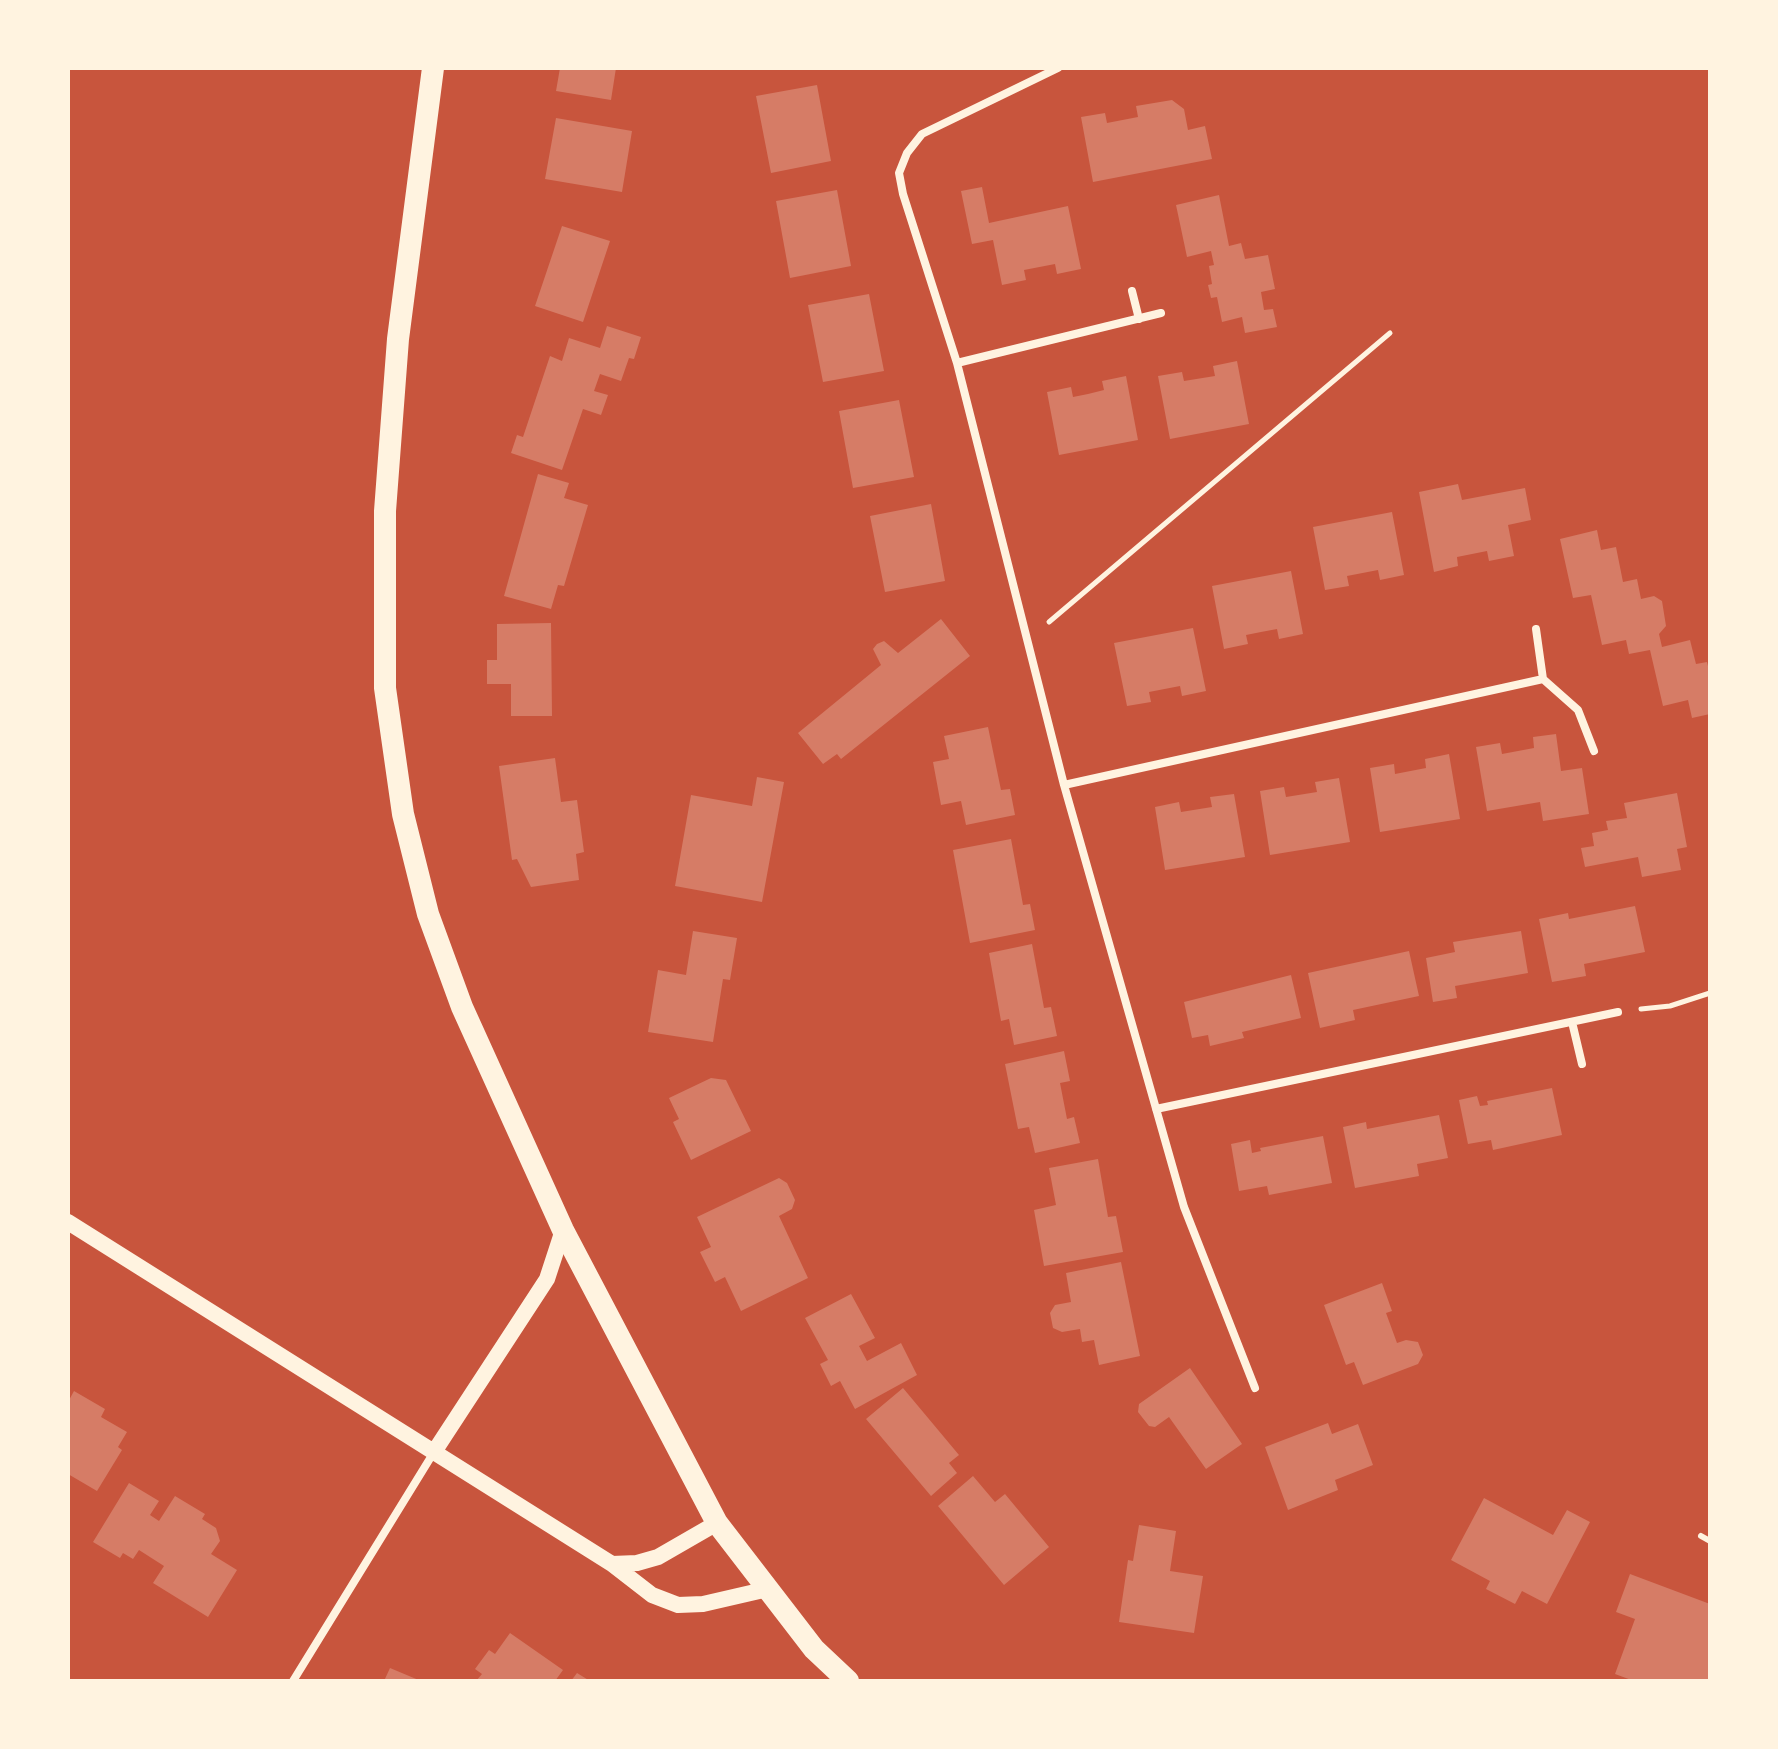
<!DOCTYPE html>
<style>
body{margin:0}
#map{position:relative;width:1778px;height:1749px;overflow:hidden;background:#c8553d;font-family:"Archivo Narrow",sans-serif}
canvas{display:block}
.frame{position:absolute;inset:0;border:70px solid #fff3e0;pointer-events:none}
</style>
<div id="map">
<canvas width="1778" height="1749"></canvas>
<div class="frame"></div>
</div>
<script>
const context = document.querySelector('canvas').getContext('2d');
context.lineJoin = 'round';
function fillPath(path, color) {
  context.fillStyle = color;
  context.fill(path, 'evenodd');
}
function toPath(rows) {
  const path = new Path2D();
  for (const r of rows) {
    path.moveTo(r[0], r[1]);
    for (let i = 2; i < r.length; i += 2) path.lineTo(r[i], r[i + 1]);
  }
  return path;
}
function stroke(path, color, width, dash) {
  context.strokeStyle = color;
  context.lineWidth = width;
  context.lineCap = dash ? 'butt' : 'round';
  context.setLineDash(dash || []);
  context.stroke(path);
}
fillPath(toPath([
 [560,68,616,68,611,100,556,91],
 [817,85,831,161,771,173,756,96],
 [1172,100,1184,109,1188,130,1205,126,1212,159,1093,182,1081,117,1105,113,1107,123,1138,117,1136,106],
 [556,118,632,131,622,192,545,179],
 [982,187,989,223,1068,206,1081,269,1057,274,1055,264,1024,270,1026,280,1002,285,993,240,972,244,961,191],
 [837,190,851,266,790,278,776,201],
 [1219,195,1229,246,1241,243,1245,259,1268,255,1275,289,1261,292,1264,310,1273,309,1277,327,1245,333,1242,317,1222,322,1217,297,1211,298,1208,285,1212,284,1209,266,1214,265,1211,251,1187,257,1176,205],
 [562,226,610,241,583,322,535,306],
 [869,294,884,371,823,382,808,305],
 [607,326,641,337,634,359,629,358,621,381,600,374,594,391,608,395,601,415,583,409,562,470,511,453,517,435,523,437,550,356,562,361,569,338,600,348],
 [1237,361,1249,424,1170,439,1158,376,1182,372,1184,381,1215,376,1213,366],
 [1126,376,1138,440,1059,455,1047,392,1071,387,1073,397,1088,394,1104,390,1102,381],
 [899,400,914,477,853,488,839,411],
 [538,474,569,483,564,498,588,505,564,586,558,585,551,609,504,596],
 [1458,484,1462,500,1525,488,1531,520,1508,525,1514,556,1489,561,1487,551,1457,557,1458,566,1434,572,1419,492],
 [931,504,945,581,885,592,870,516],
 [1392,512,1404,575,1380,580,1378,570,1347,576,1349,586,1325,590,1313,527],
 [1597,530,1601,550,1616,547,1623,582,1637,579,1641,599,1654,596,1662,601,1666,626,1659,634,1662,647,1690,640,1696,664,1707,662,1710,674,1710,714,1692,718,1688,700,1663,706,1650,650,1629,654,1626,640,1602,645,1591,595,1573,598,1560,539],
 [1291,571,1303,634,1279,639,1277,629,1261,632,1246,635,1248,644,1224,649,1212,586],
 [941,619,970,656,841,759,837,754,823,764,798,733,881,665,873,649,877,644,884,641,898,653],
 [551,623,552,716,511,716,511,684,487,684,487,660,497,660,497,624],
 [1193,628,1206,691,1182,696,1180,686,1149,692,1151,702,1127,706,1114,643],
 [988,727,1001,790,1010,789,1015,815,966,825,961,801,941,805,933,762,949,759,944,736],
 [1556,734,1561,771,1582,768,1589,814,1543,821,1540,802,1487,811,1476,747,1500,743,1502,754,1534,748,1533,737],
 [1449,754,1460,819,1380,832,1370,768,1394,764,1395,774,1426,768,1425,759],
 [555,758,561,802,577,800,584,852,576,854,579,880,531,887,517,859,512,860,499,766],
 [757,777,784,782,762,902,675,886,691,795,752,806],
 [1339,778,1350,842,1270,855,1260,791,1284,787,1286,797,1317,792,1315,782],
 [1677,793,1687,847,1677,849,1681,870,1642,877,1638,857,1585,867,1581,848,1594,846,1592,833,1608,830,1606,821,1627,818,1624,803],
 [1234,794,1245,857,1165,870,1155,807,1179,802,1181,812,1212,807,1210,797],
 [1011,839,1023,905,1030,904,1035,930,970,943,953,850],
 [1635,906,1645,952,1584,964,1586,976,1552,982,1539,919,1568,913,1569,919],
 [693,931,737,938,730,980,723,979,713,1042,648,1032,658,970,686,975],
 [1521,931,1528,973,1455,986,1457,998,1433,1002,1426,958,1455,952,1453,942],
 [1032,944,1044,1008,1051,1007,1057,1036,1014,1045,1009,1019,1001,1021,989,953],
 [1409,951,1419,996,1353,1010,1355,1020,1320,1028,1308,973],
 [1291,975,1301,1018,1242,1032,1244,1038,1210,1046,1208,1035,1192,1038,1184,1002],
 [1064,1051,1070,1081,1060,1083,1067,1119,1074,1117,1080,1143,1035,1153,1029,1127,1018,1129,1005,1064],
 [711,1078,726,1080,751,1131,691,1160,673,1122,679,1119,669,1098],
 [1552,1088,1562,1135,1493,1150,1491,1140,1468,1144,1459,1100,1477,1096,1480,1106,1488,1105,1487,1101],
 [1439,1115,1448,1158,1417,1164,1419,1176,1355,1188,1343,1127,1366,1122,1367,1129],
 [1323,1136,1332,1183,1269,1195,1267,1186,1239,1191,1231,1144,1250,1140,1252,1153,1261,1151,1260,1148],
 [1098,1159,1108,1217,1116,1216,1123,1252,1044,1266,1034,1210,1056,1205,1049,1168],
 [779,1178,787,1183,795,1200,792,1209,779,1216,808,1278,741,1311,725,1277,715,1282,700,1252,711,1247,697,1217],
 [1121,1262,1140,1356,1099,1365,1094,1340,1082,1342,1080,1329,1062,1332,1053,1328,1050,1313,1055,1305,1071,1302,1066,1273],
 [1382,1283,1392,1311,1386,1313,1397,1343,1406,1340,1418,1342,1423,1355,1418,1364,1363,1385,1354,1362,1346,1365,1324,1305],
 [851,1294,875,1338,859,1346,867,1361,901,1343,917,1375,855,1409,840,1381,831,1386,820,1364,828,1360,805,1318],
 [1190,1368,1242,1444,1206,1469,1169,1417,1155,1427,1149,1426,1138,1412,1139,1404],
 [903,1388,959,1455,949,1463,957,1473,931,1496,866,1419],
 [74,1391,105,1409,101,1417,127,1432,118,1447,122,1450,97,1491,68,1474,68,1402],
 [1328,1423,1332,1434,1358,1424,1373,1465,1335,1480,1338,1490,1288,1510,1265,1447],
 [973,1476,995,1502,1005,1494,1049,1547,1004,1585,938,1506],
 [129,1483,159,1501,150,1515,159,1521,175,1496,205,1514,202,1519,216,1528,220,1541,211,1554,237,1570,208,1617,153,1583,164,1566,139,1550,133,1559,123,1553,120,1558,93,1542],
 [1484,1498,1553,1535,1567,1510,1590,1522,1547,1604,1522,1591,1515,1604,1486,1589,1490,1581,1451,1560],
 [1139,1525,1176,1531,1170,1571,1203,1576,1194,1633,1119,1622,1128,1560,1133,1561],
 [1630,1574,1710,1604,1710,1681,1634,1681,1615,1674,1635,1619,1616,1612],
 [510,1633,563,1670,555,1681,476,1681,482,1674,475,1669,489,1650,495,1654],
 [390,1668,421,1681,384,1681],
 [577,1673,590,1681,571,1681]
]), '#d67c66');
stroke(toPath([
 [1049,622,1390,333],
 [1641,1009,1670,1006,1710,993]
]), '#fff3e0', 5);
stroke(toPath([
 [1701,1536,1710,1541]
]), '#fff3e0', 6);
stroke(toPath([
 [1058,68,922,134,907,153,899,173,903,194,957,363,1064,785,1184,1207,1255,1388],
 [1132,291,1139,319],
 [957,363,1161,313],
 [1536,629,1543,679],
 [1064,785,1543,679,1578,710,1594,751],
 [1572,1022,1582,1064],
 [1156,1109,1618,1012],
 [293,1681,434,1452]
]), '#fff3e0', 8);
stroke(toPath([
 [68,1222,612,1564,652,1595,678,1605,703,1604,768,1589],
 [434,1452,547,1279,563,1230],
 [612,1564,637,1563,658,1557,717,1523]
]), '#fff3e0', 16);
stroke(toPath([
 [433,68,398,339,385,511,385,688,403,814,428,914,462,1007,563,1230,717,1523,814,1649,848,1681]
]), '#fff3e0', 22);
</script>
